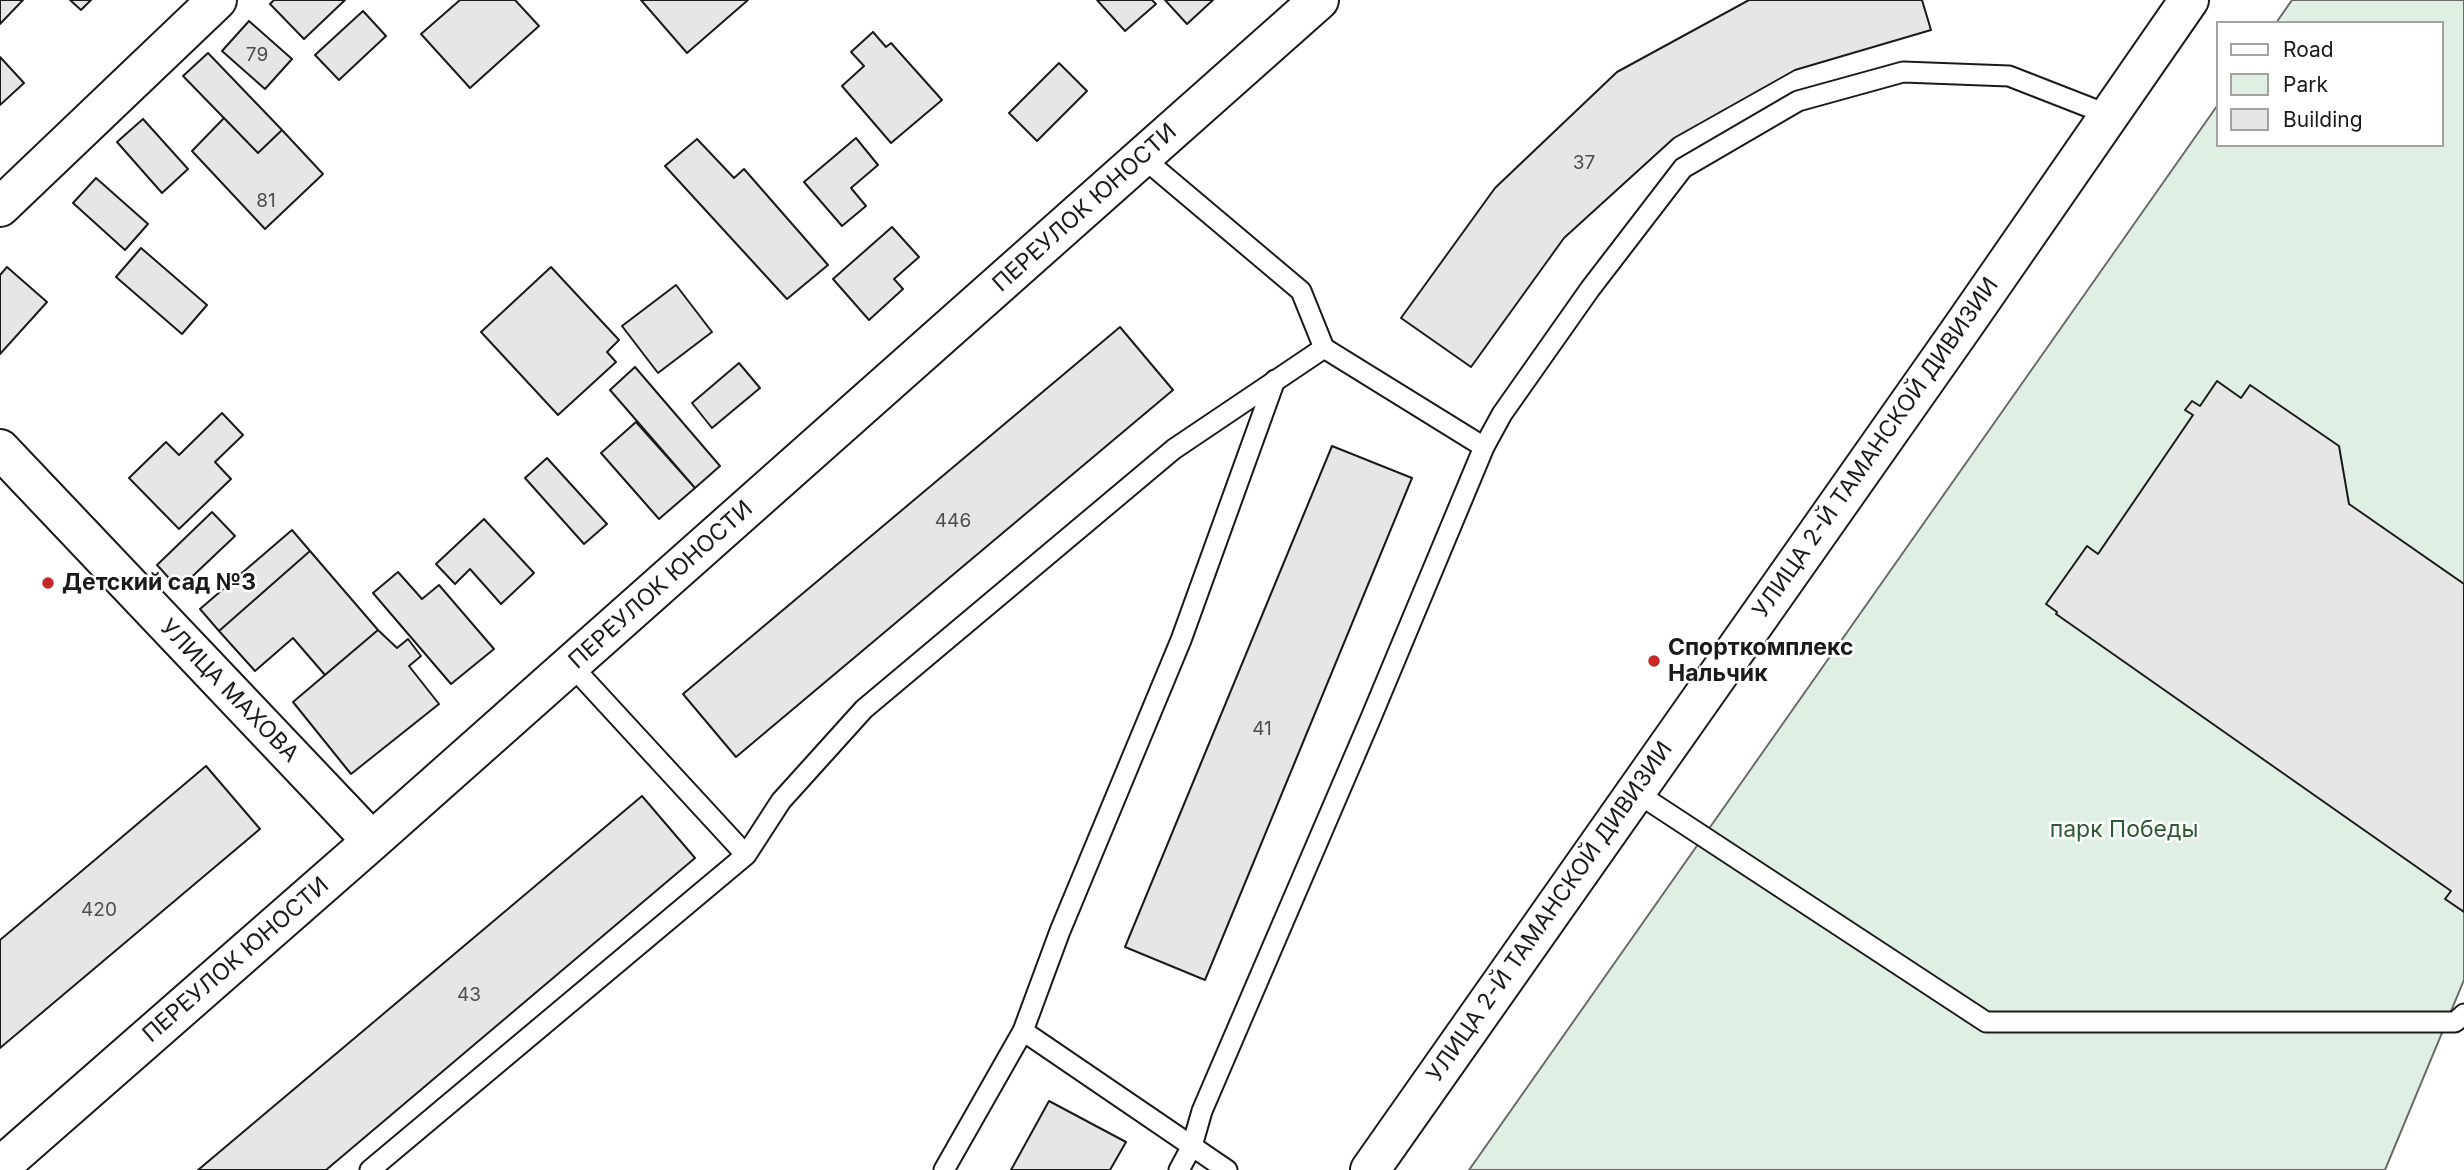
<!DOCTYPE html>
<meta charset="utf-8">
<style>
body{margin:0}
#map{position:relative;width:2464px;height:1170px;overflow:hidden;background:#fff;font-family:Inter,sans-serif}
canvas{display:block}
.legend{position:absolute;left:2216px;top:21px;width:228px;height:126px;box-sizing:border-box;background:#fff;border:2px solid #a3a3a3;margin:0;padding:9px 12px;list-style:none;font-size:21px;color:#1a1a1a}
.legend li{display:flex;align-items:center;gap:14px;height:35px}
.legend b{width:35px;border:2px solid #a3a3a3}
</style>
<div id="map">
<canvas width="2464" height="1170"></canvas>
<ul class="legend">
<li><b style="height:9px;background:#fff"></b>Road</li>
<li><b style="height:19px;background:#e0efe3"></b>Park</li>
<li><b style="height:19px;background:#e6e6e6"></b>Building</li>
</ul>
</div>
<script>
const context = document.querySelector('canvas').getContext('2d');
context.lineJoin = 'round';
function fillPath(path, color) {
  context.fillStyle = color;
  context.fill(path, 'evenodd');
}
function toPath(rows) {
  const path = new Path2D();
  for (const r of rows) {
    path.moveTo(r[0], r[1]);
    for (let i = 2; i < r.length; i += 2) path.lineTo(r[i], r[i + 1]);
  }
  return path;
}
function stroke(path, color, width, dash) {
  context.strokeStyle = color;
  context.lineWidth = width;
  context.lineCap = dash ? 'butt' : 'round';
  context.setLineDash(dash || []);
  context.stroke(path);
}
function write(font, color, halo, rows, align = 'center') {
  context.font = font + ' Inter,sans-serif';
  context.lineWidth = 5;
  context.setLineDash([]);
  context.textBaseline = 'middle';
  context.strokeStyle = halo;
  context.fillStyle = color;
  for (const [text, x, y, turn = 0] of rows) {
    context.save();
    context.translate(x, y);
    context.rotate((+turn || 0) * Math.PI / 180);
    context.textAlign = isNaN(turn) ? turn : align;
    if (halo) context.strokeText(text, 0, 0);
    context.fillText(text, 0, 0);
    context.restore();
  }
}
const green = toPath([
 [2292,0,2464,0,2464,980,2385,1170,1469,1170,2217,106,2217,145,2441,145,2441,23,2276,23,2292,0]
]);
fillPath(green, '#e0efe3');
stroke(green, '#6a6a6a', 2);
const building = toPath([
 [0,0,23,0,0,24,0,0],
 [70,0,91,0,81,10,70,0],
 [274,0,345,0,304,39,270,4,274,0],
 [460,0,515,0,539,26,470,88,421,34,460,0],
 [641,0,748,0,687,53,641,0],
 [1097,0,1152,0,1156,4,1125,31,1097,0],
 [1165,0,1213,0,1187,24,1165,0],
 [1749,0,1922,0,1931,30,1795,70,1674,138,1564,238,1471,367,1401,318,1495,188,1617,72,1749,0],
 [363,11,386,36,339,80,315,55,363,11],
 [249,21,292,59,265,89,222,51,249,21],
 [873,32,886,47,891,43,942,100,891,143,842,86,864,66,851,52,873,32],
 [208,53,282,130,258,153,183,76,208,53],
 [0,57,24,83,0,105,0,57],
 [1059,63,1087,91,1037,141,1009,113,1059,63],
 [224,118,258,153,282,130,323,174,265,229,192,151,224,118],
 [143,119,188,169,162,193,117,142,143,119],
 [856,138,878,165,851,188,866,206,842,226,804,182,856,138],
 [697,139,734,178,744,169,828,265,787,299,665,166,697,139],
 [96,178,148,224,125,250,73,203,96,178],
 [892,227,919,257,894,279,903,289,869,320,833,279,892,227],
 [141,248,207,305,182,334,116,277,141,248],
 [7,267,47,302,0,354,0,275,7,267],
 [551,267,619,340,607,352,616,362,558,415,481,332,551,267],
 [676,285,712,332,658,373,622,326,676,285],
 [1120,327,1173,390,736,757,683,694,1120,327],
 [739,363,760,388,712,428,692,403,739,363],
 [635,367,720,466,695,488,610,390,635,367],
 [2217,381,2241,398,2250,385,2339,446,2349,504,2464,584,2464,912,2445,899,2451,891,2056,614,2057,612,2046,604,2087,546,2098,554,2193,415,2185,410,2192,401,2200,406,2217,381],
 [222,413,243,435,215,462,231,479,179,529,129,478,166,442,179,455,222,413],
 [636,422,695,488,659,519,601,453,636,422],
 [1332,446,1412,478,1205,980,1125,947,1332,446],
 [547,458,607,524,584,544,525,478,547,458],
 [212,512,235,536,179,589,157,565,212,512],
 [484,519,534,573,501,604,470,569,455,584,436,564,484,519],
 [292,530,310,551,219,631,200,609,292,530],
 [310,551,378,630,325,675,293,638,255,671,219,631,310,551],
 [398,572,422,599,439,585,494,649,451,684,373,593,398,572],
 [378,630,397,648,408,639,421,656,409,666,439,704,351,774,293,702,378,630],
 [206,766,260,829,0,1048,0,940,206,766],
 [642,796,695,858,326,1170,198,1170,642,796],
 [1049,1101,1126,1142,1110,1170,1011,1170,1049,1101]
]);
fillPath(building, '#e6e6e6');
stroke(building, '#1a1a1a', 2);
const service = toPath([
 [1142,157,1301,291,1324,348],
 [1634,791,1986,1022,2455,1022,2464,1014],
 [746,855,781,801,864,709,1174,449,1324,348,1484,447],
 [1023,1031,1060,931,1181,640,1275,380],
 [370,1170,746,855,571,665],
 [944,1170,1023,1031,1227,1170],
 [1179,1170,1192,1146,1202,1111,1370,720,1484,447,1502,414,1590,289,1683,168,1798,101,1903,72,2009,76,2109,115]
]);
const minor = toPath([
 [0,207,217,0],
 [0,449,372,841],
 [0,1167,372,841,1319,0]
]);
const secondary = toPath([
 [1370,1170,1964,325,2189,0]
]);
stroke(service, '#1a1a1a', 23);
stroke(minor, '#1a1a1a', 42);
stroke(secondary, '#1a1a1a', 42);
stroke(service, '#fff', 19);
stroke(minor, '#fff', 38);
stroke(secondary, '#fff', 38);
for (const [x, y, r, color] of [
 [48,583,7,"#c62828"],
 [1654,661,7,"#c62828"]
]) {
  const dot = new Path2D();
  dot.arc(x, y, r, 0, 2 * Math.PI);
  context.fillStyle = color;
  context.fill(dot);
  stroke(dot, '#fff', 2.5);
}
write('19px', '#4d4d4d', null, [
 ["79",257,55],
 ["37",1584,163],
 ["81",266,201],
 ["446",953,521],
 ["41",1262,729],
 ["420",99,910],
 ["43",469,995]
]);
write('23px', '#1a1a1a', '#fff', [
 ["ПЕРЕУЛОК ЮНОСТИ",1085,208,-42],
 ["УЛИЦА 2-Й ТАМАНСКОЙ ДИВИЗИИ",1876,448,-55],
 ["ПЕРЕУЛОК ЮНОСТИ",661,585,-42],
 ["УЛИЦА МАХОВА",229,691,46],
 ["УЛИЦА 2-Й ТАМАНСКОЙ ДИВИЗИИ",1550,912,-55],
 ["ПЕРЕУЛОК ЮНОСТИ",236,960,-41]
]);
write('bold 23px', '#1a1a1a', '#fff', [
 ["Детский сад №3",62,583],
 ["Спорткомплекс",1668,648],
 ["Нальчик",1668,674]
], 'left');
write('23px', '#2b5a34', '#fff', [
 ["парк Победы",2124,830]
]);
</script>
